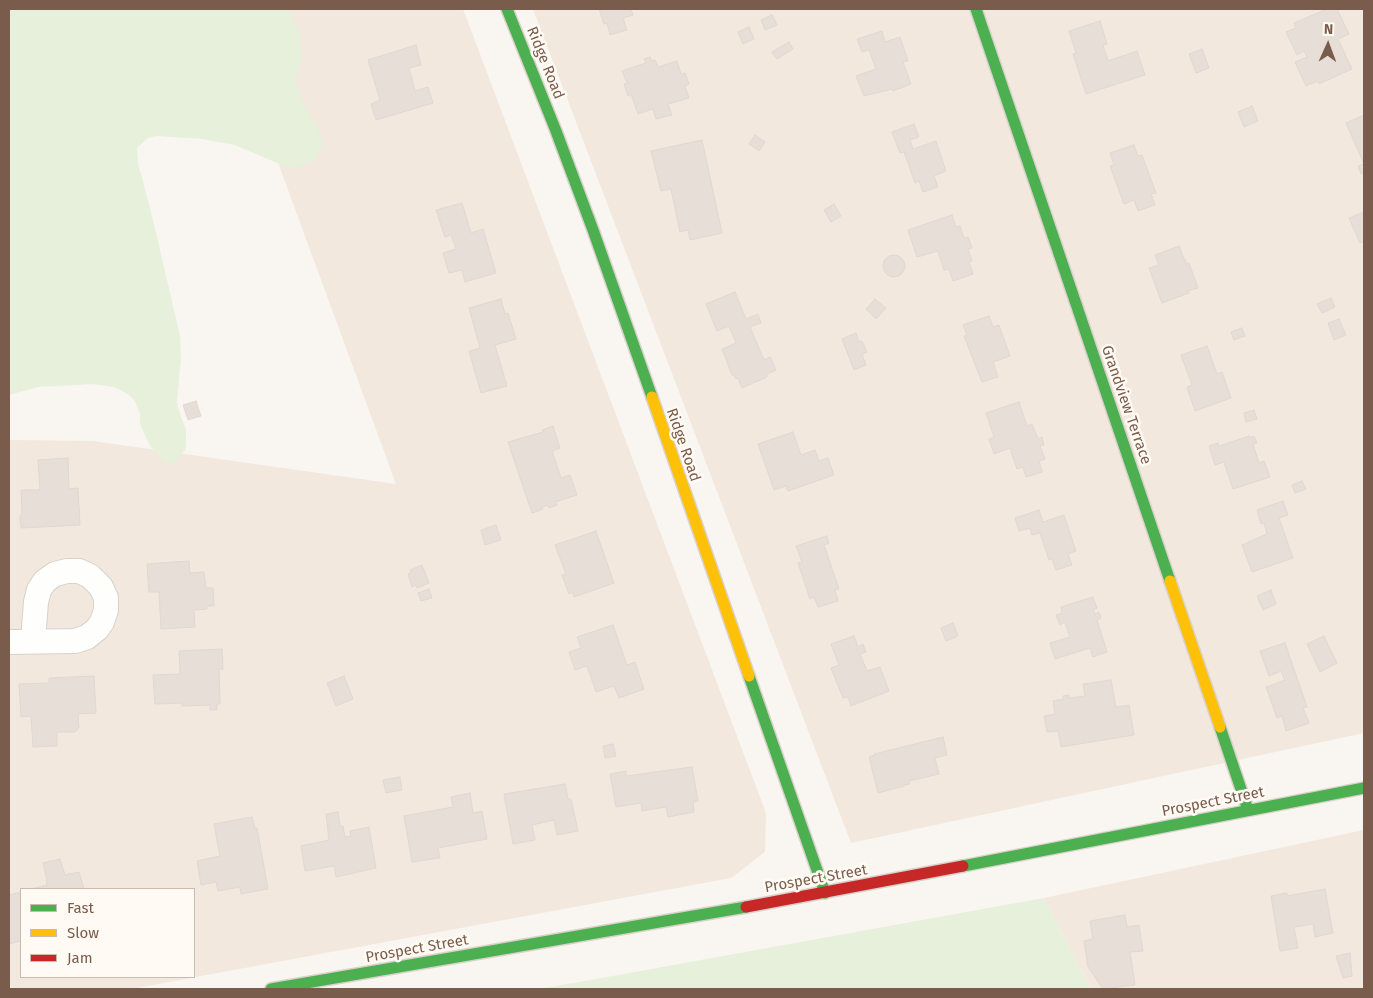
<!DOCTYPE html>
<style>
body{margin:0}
#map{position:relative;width:1373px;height:998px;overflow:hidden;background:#f9f5f0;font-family:"Fira Sans",sans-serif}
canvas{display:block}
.frame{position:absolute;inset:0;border:10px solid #7a5c4d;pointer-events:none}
.legend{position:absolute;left:20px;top:888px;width:175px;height:90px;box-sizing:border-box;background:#fffaf3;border:1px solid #cabbb1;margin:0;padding:6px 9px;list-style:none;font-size:15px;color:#7a5c4d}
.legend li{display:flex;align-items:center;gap:10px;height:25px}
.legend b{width:25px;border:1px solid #cabbb1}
.north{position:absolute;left:1303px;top:20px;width:50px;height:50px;-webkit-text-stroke:4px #fffaf3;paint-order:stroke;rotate:2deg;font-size:14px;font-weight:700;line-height:20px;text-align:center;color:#7a5c4d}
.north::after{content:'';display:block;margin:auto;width:18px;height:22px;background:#7a5c4d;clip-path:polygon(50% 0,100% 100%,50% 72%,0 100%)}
</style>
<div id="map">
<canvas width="1373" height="998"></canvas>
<div class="frame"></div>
<ul class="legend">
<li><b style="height:6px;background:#4caf50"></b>Fast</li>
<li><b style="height:6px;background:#ffc107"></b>Slow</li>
<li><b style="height:6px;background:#c62828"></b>Jam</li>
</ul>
<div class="north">N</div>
</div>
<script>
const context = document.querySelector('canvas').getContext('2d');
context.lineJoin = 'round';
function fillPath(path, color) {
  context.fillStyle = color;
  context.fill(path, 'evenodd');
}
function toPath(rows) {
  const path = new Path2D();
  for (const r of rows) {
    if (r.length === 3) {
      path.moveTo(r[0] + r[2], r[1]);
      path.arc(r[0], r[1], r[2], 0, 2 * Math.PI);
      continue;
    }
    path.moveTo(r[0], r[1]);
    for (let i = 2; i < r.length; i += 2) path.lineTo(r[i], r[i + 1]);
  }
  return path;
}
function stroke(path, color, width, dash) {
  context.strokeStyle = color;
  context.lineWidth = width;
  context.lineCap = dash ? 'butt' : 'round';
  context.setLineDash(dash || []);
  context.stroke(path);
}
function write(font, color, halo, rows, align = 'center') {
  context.font = font + ' "Fira Sans",sans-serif';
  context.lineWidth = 5;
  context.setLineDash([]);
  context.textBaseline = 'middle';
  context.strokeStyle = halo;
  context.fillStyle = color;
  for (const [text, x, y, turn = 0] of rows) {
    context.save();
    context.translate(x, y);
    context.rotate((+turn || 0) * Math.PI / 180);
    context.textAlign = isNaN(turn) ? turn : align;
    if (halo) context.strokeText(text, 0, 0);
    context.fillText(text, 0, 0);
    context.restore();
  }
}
fillPath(toPath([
 [206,9,463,9,766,813,765,852,731,878,131,989,9,989,9,440,93,441,396,484,251,89],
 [21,889,194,889,194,977,21,977],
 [533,9,1364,9,1364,733,851,843],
 [1364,830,1364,989,1091,989,1044,898]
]), '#f2e8de');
fillPath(toPath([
 [9,9,286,9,292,13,294,24,298,27,301,42,301,58,297,73,296,83,304,105,316,124,322,140,321,150,312,162,298,167,289,168,235,145,202,139,157,136,148,138,137,148,138,163,152,216,180,336,181,358,177,401,179,411,186,430,186,445,185,450,172,465,164,461,150,446,140,424,140,414,135,401,128,394,114,387,93,384,38,387,9,395],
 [1044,898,1091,989,538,989,596,979]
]), '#e7f0db');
const building = toPath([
 [599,9,631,9,633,15,623,18,627,30,610,35,607,23,604,24,599,9],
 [1327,9,1337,9,1349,34,1338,39,1352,69,1319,84,1318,81,1306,86,1295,62,1307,57,1304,51,1297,55,1286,32,1296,28,1294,23,1327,9],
 [772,15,777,25,765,30,761,20,772,15],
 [1100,21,1107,44,1103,45,1108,61,1137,51,1145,75,1086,94,1073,54,1076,53,1069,31,1100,21],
 [749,27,754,39,743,44,738,32,749,27],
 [882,31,885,42,900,37,908,61,903,62,911,84,893,91,892,89,864,96,856,76,876,69,869,50,862,52,857,39,882,31],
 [789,42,793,49,777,59,772,52,789,42],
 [416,45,421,65,409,68,415,91,428,87,433,103,376,120,371,104,380,100,368,60,416,45],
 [1202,49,1209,68,1196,73,1189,54,1202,49],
 [650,57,652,61,655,60,658,67,677,61,681,74,685,73,689,84,685,86,689,98,668,104,672,115,656,119,653,109,638,114,631,94,628,96,624,84,627,83,622,71,646,63,644,59,650,57],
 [1252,106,1258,121,1244,127,1238,112,1252,106],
 [1364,115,1364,172,1361,174,1358,166,1364,164,1346,123,1364,115],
 [914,124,919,137,910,140,913,149,936,141,946,171,934,176,938,187,923,192,919,181,915,183,904,152,900,153,892,132,914,124],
 [755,135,765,142,759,151,749,144,755,135],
 [702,140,722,233,690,240,688,230,680,232,671,189,661,191,651,151,702,140],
 [1134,145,1138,156,1142,155,1156,193,1151,194,1155,205,1138,211,1134,200,1124,204,1110,166,1114,165,1110,153,1134,145],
 [462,203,471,233,483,229,496,273,465,282,462,270,449,273,443,253,456,249,451,235,445,237,436,210,462,203],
 [834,204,841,216,831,222,824,210,834,204],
 [1364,212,1364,241,1360,243,1349,218,1364,212],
 [952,215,956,227,960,226,964,238,968,237,972,248,968,249,972,261,969,262,973,274,953,281,949,269,944,270,938,251,917,257,908,230,952,215],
 [1179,246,1184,259,1185,259,1187,264,1189,263,1198,288,1188,291,1189,293,1162,303,1149,268,1159,265,1155,255,1179,246],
 [894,266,11],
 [735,292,746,319,758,314,761,323,750,327,764,360,770,357,776,370,767,374,767,377,742,388,738,378,736,379,734,375,732,375,722,349,736,343,729,326,717,331,706,304,735,292],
 [1331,298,1335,307,1322,313,1317,304,1331,298],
 [501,299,505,314,508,313,516,339,495,345,507,386,481,393,469,351,480,348,469,308,501,299],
 [875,299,886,308,876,319,866,309,875,299],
 [989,316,993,327,999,325,1010,356,993,362,998,377,982,382,964,336,967,335,963,325,989,316],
 [1339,319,1346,335,1334,340,1328,323,1339,319],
 [1242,328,1245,336,1234,340,1231,332,1242,328],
 [856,333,859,342,862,341,867,352,862,354,866,365,854,370,842,339,856,333],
 [1207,346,1217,374,1222,372,1231,398,1195,411,1187,387,1192,385,1181,355,1207,346],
 [196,401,201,416,188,420,183,405,196,401],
 [1019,402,1027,426,1032,424,1038,439,1042,437,1044,445,1040,446,1045,459,1039,461,1042,472,1026,477,1023,467,1017,469,1010,448,994,454,989,439,994,437,986,413,1019,402],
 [1254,410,1257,419,1246,422,1244,413,1254,410],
 [553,426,560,448,552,451,561,478,570,475,577,495,555,502,557,505,549,508,548,505,542,507,543,509,532,513,508,442,543,432,542,430,553,426],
 [793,432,801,455,815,450,819,461,828,458,834,475,788,491,786,486,774,490,758,444,793,432],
 [1249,436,1250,438,1254,436,1257,443,1253,444,1259,463,1264,461,1270,477,1233,489,1224,462,1215,465,1209,446,1218,443,1219,446,1249,436],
 [68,458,69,489,78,488,80,525,21,528,20,517,22,513,21,490,40,490,38,460,68,458],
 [1302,481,1306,489,1295,493,1292,485,1302,481],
 [1283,501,1288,515,1279,518,1293,558,1252,572,1242,545,1267,534,1264,523,1261,524,1257,510,1283,501],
 [1039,510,1043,522,1064,515,1076,551,1068,554,1072,565,1056,570,1052,559,1049,560,1040,533,1032,535,1030,528,1019,531,1015,518,1039,510],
 [496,525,501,540,485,545,481,530,496,525],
 [596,531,614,583,574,597,572,592,569,594,562,575,566,574,555,545,596,531],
 [827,536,829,543,824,545,839,589,835,590,838,601,818,607,814,597,810,599,798,563,802,562,796,546,827,536],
 [189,561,190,573,204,572,206,588,213,588,214,606,207,606,207,609,194,610,195,627,161,629,159,592,149,592,147,564,189,561],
 [422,565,429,583,417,588,416,585,412,587,408,574,411,573,410,570,422,565],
 [429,589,432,598,421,601,418,593,429,589],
 [1271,590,1276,604,1263,610,1257,596,1271,590],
 [1093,597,1097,608,1093,610,1095,614,1099,612,1101,618,1097,620,1107,652,1093,657,1090,648,1055,659,1050,643,1070,637,1065,622,1060,625,1056,615,1062,613,1061,607,1093,597],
 [953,623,958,636,946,641,941,628,953,623],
 [613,625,627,665,635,662,644,689,619,698,614,686,596,692,587,666,575,670,569,652,581,648,577,637,613,625],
 [854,636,858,647,863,644,866,652,860,654,867,671,880,667,889,691,851,706,848,697,843,698,831,668,839,665,831,644,854,636],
 [1324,636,1337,663,1320,672,1307,644,1324,636],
 [1285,643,1307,707,1303,708,1309,723,1286,731,1282,716,1277,718,1266,687,1285,680,1281,671,1269,676,1260,651,1285,643],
 [222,649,223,669,219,669,220,704,217,704,217,710,210,710,210,705,182,706,182,703,155,704,153,675,180,674,179,651,222,649],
 [94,676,96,713,78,714,79,728,75,732,57,732,57,746,33,747,31,716,21,717,19,684,49,683,49,678,94,676],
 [344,676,353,699,336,706,327,683,344,676],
 [1111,680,1116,707,1129,705,1134,735,1061,747,1058,731,1047,732,1044,716,1055,714,1053,701,1063,699,1063,696,1069,695,1069,698,1085,696,1083,684,1111,680],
 [943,737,947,755,935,758,939,774,909,781,910,784,904,785,904,786,878,793,869,757,875,755,874,754,943,737],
 [613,744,616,756,605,758,603,746,613,744],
 [692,767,698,801,693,802,694,812,668,817,666,807,642,811,641,803,616,807,610,774,626,771,626,776,692,767],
 [400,777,402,790,386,793,383,780,400,777],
 [565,784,568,799,571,799,578,831,557,835,554,820,532,825,535,840,513,844,504,794,565,784],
 [470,793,473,813,482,811,487,839,438,848,440,858,412,862,404,816,453,807,451,797,470,793],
 [338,812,340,826,343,826,345,837,351,836,350,831,369,827,376,868,336,877,334,866,305,871,301,846,329,840,326,814,338,812],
 [252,817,255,828,257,828,268,889,241,894,240,887,218,891,216,882,201,885,197,861,220,856,214,824,252,817],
 [60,859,65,875,79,872,84,889,31,889,47,885,46,880,47,880,43,863,60,859],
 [1325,889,1333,933,1315,937,1313,924,1294,927,1298,948,1280,951,1271,896,1287,893,1287,896,1325,889],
 [21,892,21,941,9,944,9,895,21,892],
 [1125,915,1127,927,1139,925,1143,951,1130,952,1135,985,1103,989,1088,967,1084,941,1093,939,1090,921,1125,915],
 [1350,953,1352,976,1343,978,1336,956,1350,953]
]);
fillPath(building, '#e6ded7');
stroke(building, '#e2d8d2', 1);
const street = toPath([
 [9,642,75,641,87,637,97,629,102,622,106,610,106,598,101,587,90,576,79,571,67,571,55,574,45,581,39,590,36,602,33,641]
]);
const fast = toPath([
 [507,9,556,131,593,230,652,397],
 [976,9,1170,581],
 [749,676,825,893],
 [1220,727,1248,810],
 [963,866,1364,788],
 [271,989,746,907]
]);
const slow = toPath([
 [652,397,749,676],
 [1170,581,1220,727]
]);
const jam = toPath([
 [746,907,963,866]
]);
stroke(street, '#d7d1cb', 26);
stroke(fast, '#d9d2cb', 14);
stroke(slow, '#d9d2cb', 14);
stroke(jam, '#d9d2cb', 14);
stroke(street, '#fefefd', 24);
stroke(fast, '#4caf50', 11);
stroke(slow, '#ffc107', 11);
stroke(jam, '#c62828', 11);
write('15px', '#7a5c4d', '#fffaf3', [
 ["Ridge Road",545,63,68],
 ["Grandview Terrace",1126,405,71],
 ["Ridge Road",683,445,71],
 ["Prospect Street",1213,802,-11],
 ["Prospect Street",816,879,-10],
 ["Prospect Street",417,949,-10]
]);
</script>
